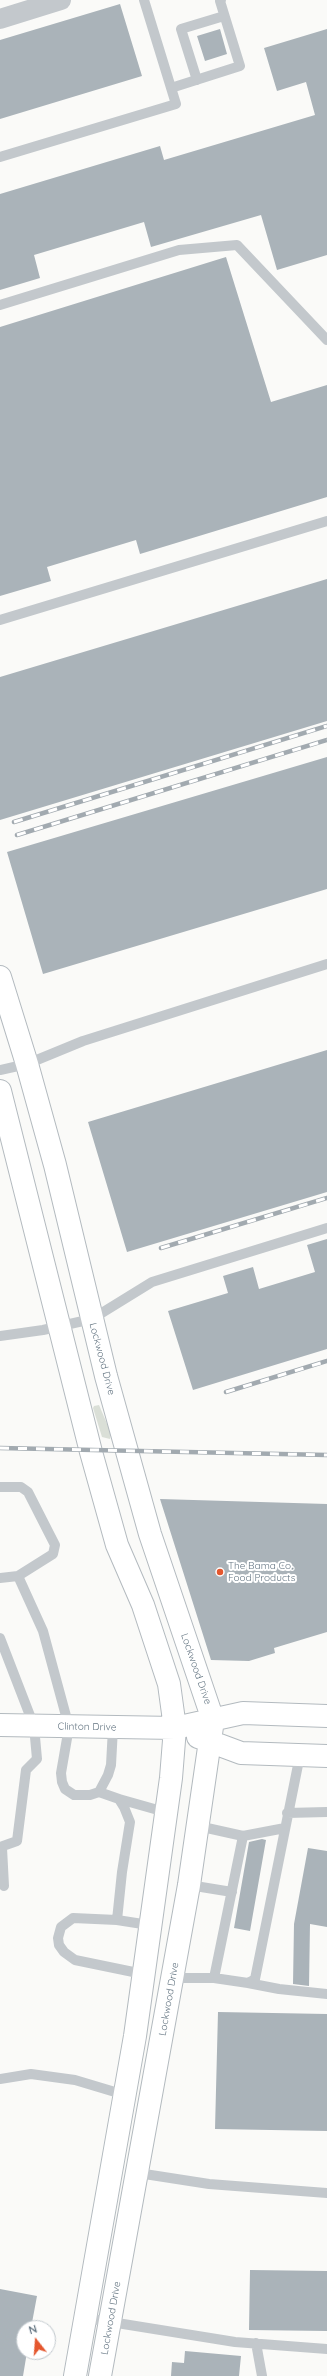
<!DOCTYPE html>
<style>
body{margin:0}
#map{position:relative;width:327px;height:2376px;overflow:hidden;background:#fafaf8;font-family:Quicksand,sans-serif}
canvas{display:block}
.north{position:absolute;left:16px;top:2320px;width:40px;height:40px;box-sizing:border-box;background:#fff;border:1px solid #c1c8cd;border-radius:50%;rotate:343deg;font-size:11px;font-weight:700;line-height:16px;text-align:center;color:#657683}
.north::after{content:'';display:block;margin:auto;width:14px;height:18px;background:#e4572e;clip-path:polygon(50% 0,100% 100%,50% 72%,0 100%)}
</style>
<div id="map">
<canvas width="327" height="2376"></canvas>
<div class="north">N</div>
</div>
<script>
const context = document.querySelector('canvas').getContext('2d');
context.lineJoin = 'round';
function fillPath(path, color) {
  context.fillStyle = color;
  context.fill(path, 'evenodd');
}
function toPath(rows) {
  const path = new Path2D();
  for (const r of rows) {
    path.moveTo(r[0], r[1]);
    for (let i = 2; i < r.length; i += 2) path.lineTo(r[i], r[i + 1]);
  }
  return path;
}
function stroke(path, color, width, dash) {
  context.strokeStyle = color;
  context.lineWidth = width;
  context.lineCap = dash ? 'butt' : 'round';
  context.setLineDash(dash || []);
  context.stroke(path);
}
function write(font, color, halo, rows, align = 'center') {
  context.font = font + ' Quicksand,sans-serif';
  context.lineWidth = 4;
  context.setLineDash([]);
  context.textBaseline = 'middle';
  context.strokeStyle = halo;
  context.fillStyle = color;
  for (const [text, x, y, turn = 0] of rows) {
    context.save();
    context.translate(x, y);
    context.rotate((+turn || 0) * Math.PI / 180);
    context.textAlign = isNaN(turn) ? turn : align;
    if (halo) context.strokeText(text, 0, 0);
    context.fillText(text, 0, 0);
    context.restore();
  }
}
fillPath(toPath([
 [99,1405,111,1433,110,1439,102,1437,93,1408,94,1406]
]), '#dadfd7');
fillPath(toPath([
 [120,4,142,76,0,119,0,40],
 [220,29,227,54,205,61,197,36],
 [327,29,327,255,277,270,261,215,151,247,144,222,34,255,40,278,0,290,0,194,160,146,164,160,315,115,306,82,277,91,264,48],
 [226,257,271,402,327,385,327,497,140,554,136,540,47,567,51,581,0,596,0,327],
 [327,579,327,721,0,820,0,677],
 [327,757,327,889,43,974,7,852],
 [327,1050,327,1192,127,1252,88,1122],
 [327,1239,327,1349,193,1390,168,1311,228,1293,223,1276,253,1267,259,1289,315,1272,307,1245],
 [160,1499,327,1504,327,1632,274,1648,275,1653,249,1661,211,1660],
 [262,1839,266,1840,250,1931,234,1928,249,1842],
 [308,1848,327,1851,327,1927,310,1924,309,1986,293,1984,294,1924],
 [218,2012,327,2014,327,2131,215,2129],
 [250,2270,327,2271,327,2331,249,2330],
 [0,2289,37,2296,31,2328,24,2328,24,2352,27,2352,23,2376,0,2376],
 [185,2351,241,2356,239,2376,171,2376,172,2362,184,2363]
]), '#aab3b9');
const secondary = toPath([
 [0,977,27,1064,55,1165,106,1376,150,1534,213,1720,189,1885,100,2376],
 [0,1091,91,1452,117,1545,143,1605,169,1684,175,1728,171,1778,135,2036,75,2376],
 [0,1725,175,1728,243,1713,327,1716],
 [198,1737,241,1753,327,1756]
]);
stroke(secondary, '#b3babf', 24);
stroke(toPath([
 [197,80,181,29,224,16],
 [171,88,240,66,220,1,221,0],
 [0,157,176,104,144,0],
 [0,305,179,250,237,245,327,340],
 [0,620,327,521],
 [0,1070,27,1064,83,1041,327,964],
 [0,1336,43,1330,92,1319,152,1282,327,1228],
 [0,1487,21,1487,28,1492,55,1545,53,1554,18,1576,43,1631,69,1727,61,1773,62,1782,65,1789,74,1795,90,1795,99,1792,119,1799,124,1807,130,1822,122,1872,117,1920,149,1925],
 [0,1578,18,1576],
 [0,1638,34,1726,37,1759,26,1770,17,1841,0,1847],
 [99,1792,108,1775,111,1765,113,1728],
 [119,1799,165,1812],
 [287,1813,327,1812],
 [198,1826,243,1836,285,1828],
 [2,1848,4,1886],
 [189,1885,232,1892],
 [117,1920,73,1918,61,1927,58,1938,59,1945,64,1952,75,1960,143,1974],
 [172,1978,214,1978,248,1983,255,1979,300,1755],
 [214,1978,243,1836],
 [248,1983,279,1989,327,1994],
 [0,2079,31,2074,75,2080,125,2095],
 [138,2173,209,2184,327,2193],
 [86,2318,235,2342,327,2349],
 [256,2343,262,2376]
]), '#c3c8cc', 10);
stroke(toPath([
 [0,19,61,0]
]), '#c3c8cc', 20);
stroke(secondary, '#fff', 22);
const rail = toPath([
 [14,822,327,726],
 [17,835,327,740],
 [161,1248,327,1198],
 [226,1392,327,1361],
 [0,1448,327,1455]
]);
stroke(rail, '#a2aab0', 4.5);
stroke(rail, '#fff', 3, [9]);
for (const [x, y, r, color] of [
 [220,1572,4,"#e4572e"]
]) {
  const dot = new Path2D();
  dot.arc(x, y, r, 0, 2 * Math.PI);
  context.fillStyle = color;
  context.fill(dot);
  stroke(dot, '#fff', 1.5);
}
write('10px', '#657683', '#fff', [
 ["Lockwood Drive",102,1359,75],
 ["Lockwood Drive",196,1669,71],
 ["Clinton Drive",87,1727,1],
 ["Lockwood Drive",169,1999,-80],
 ["Lockwood Drive",111,2318,-80]
]);
write('10px', '#657683', '#fff', [
 ["The Bama Co.",228,1566],
 ["Food Products",228,1578]
], 'left');
</script>
